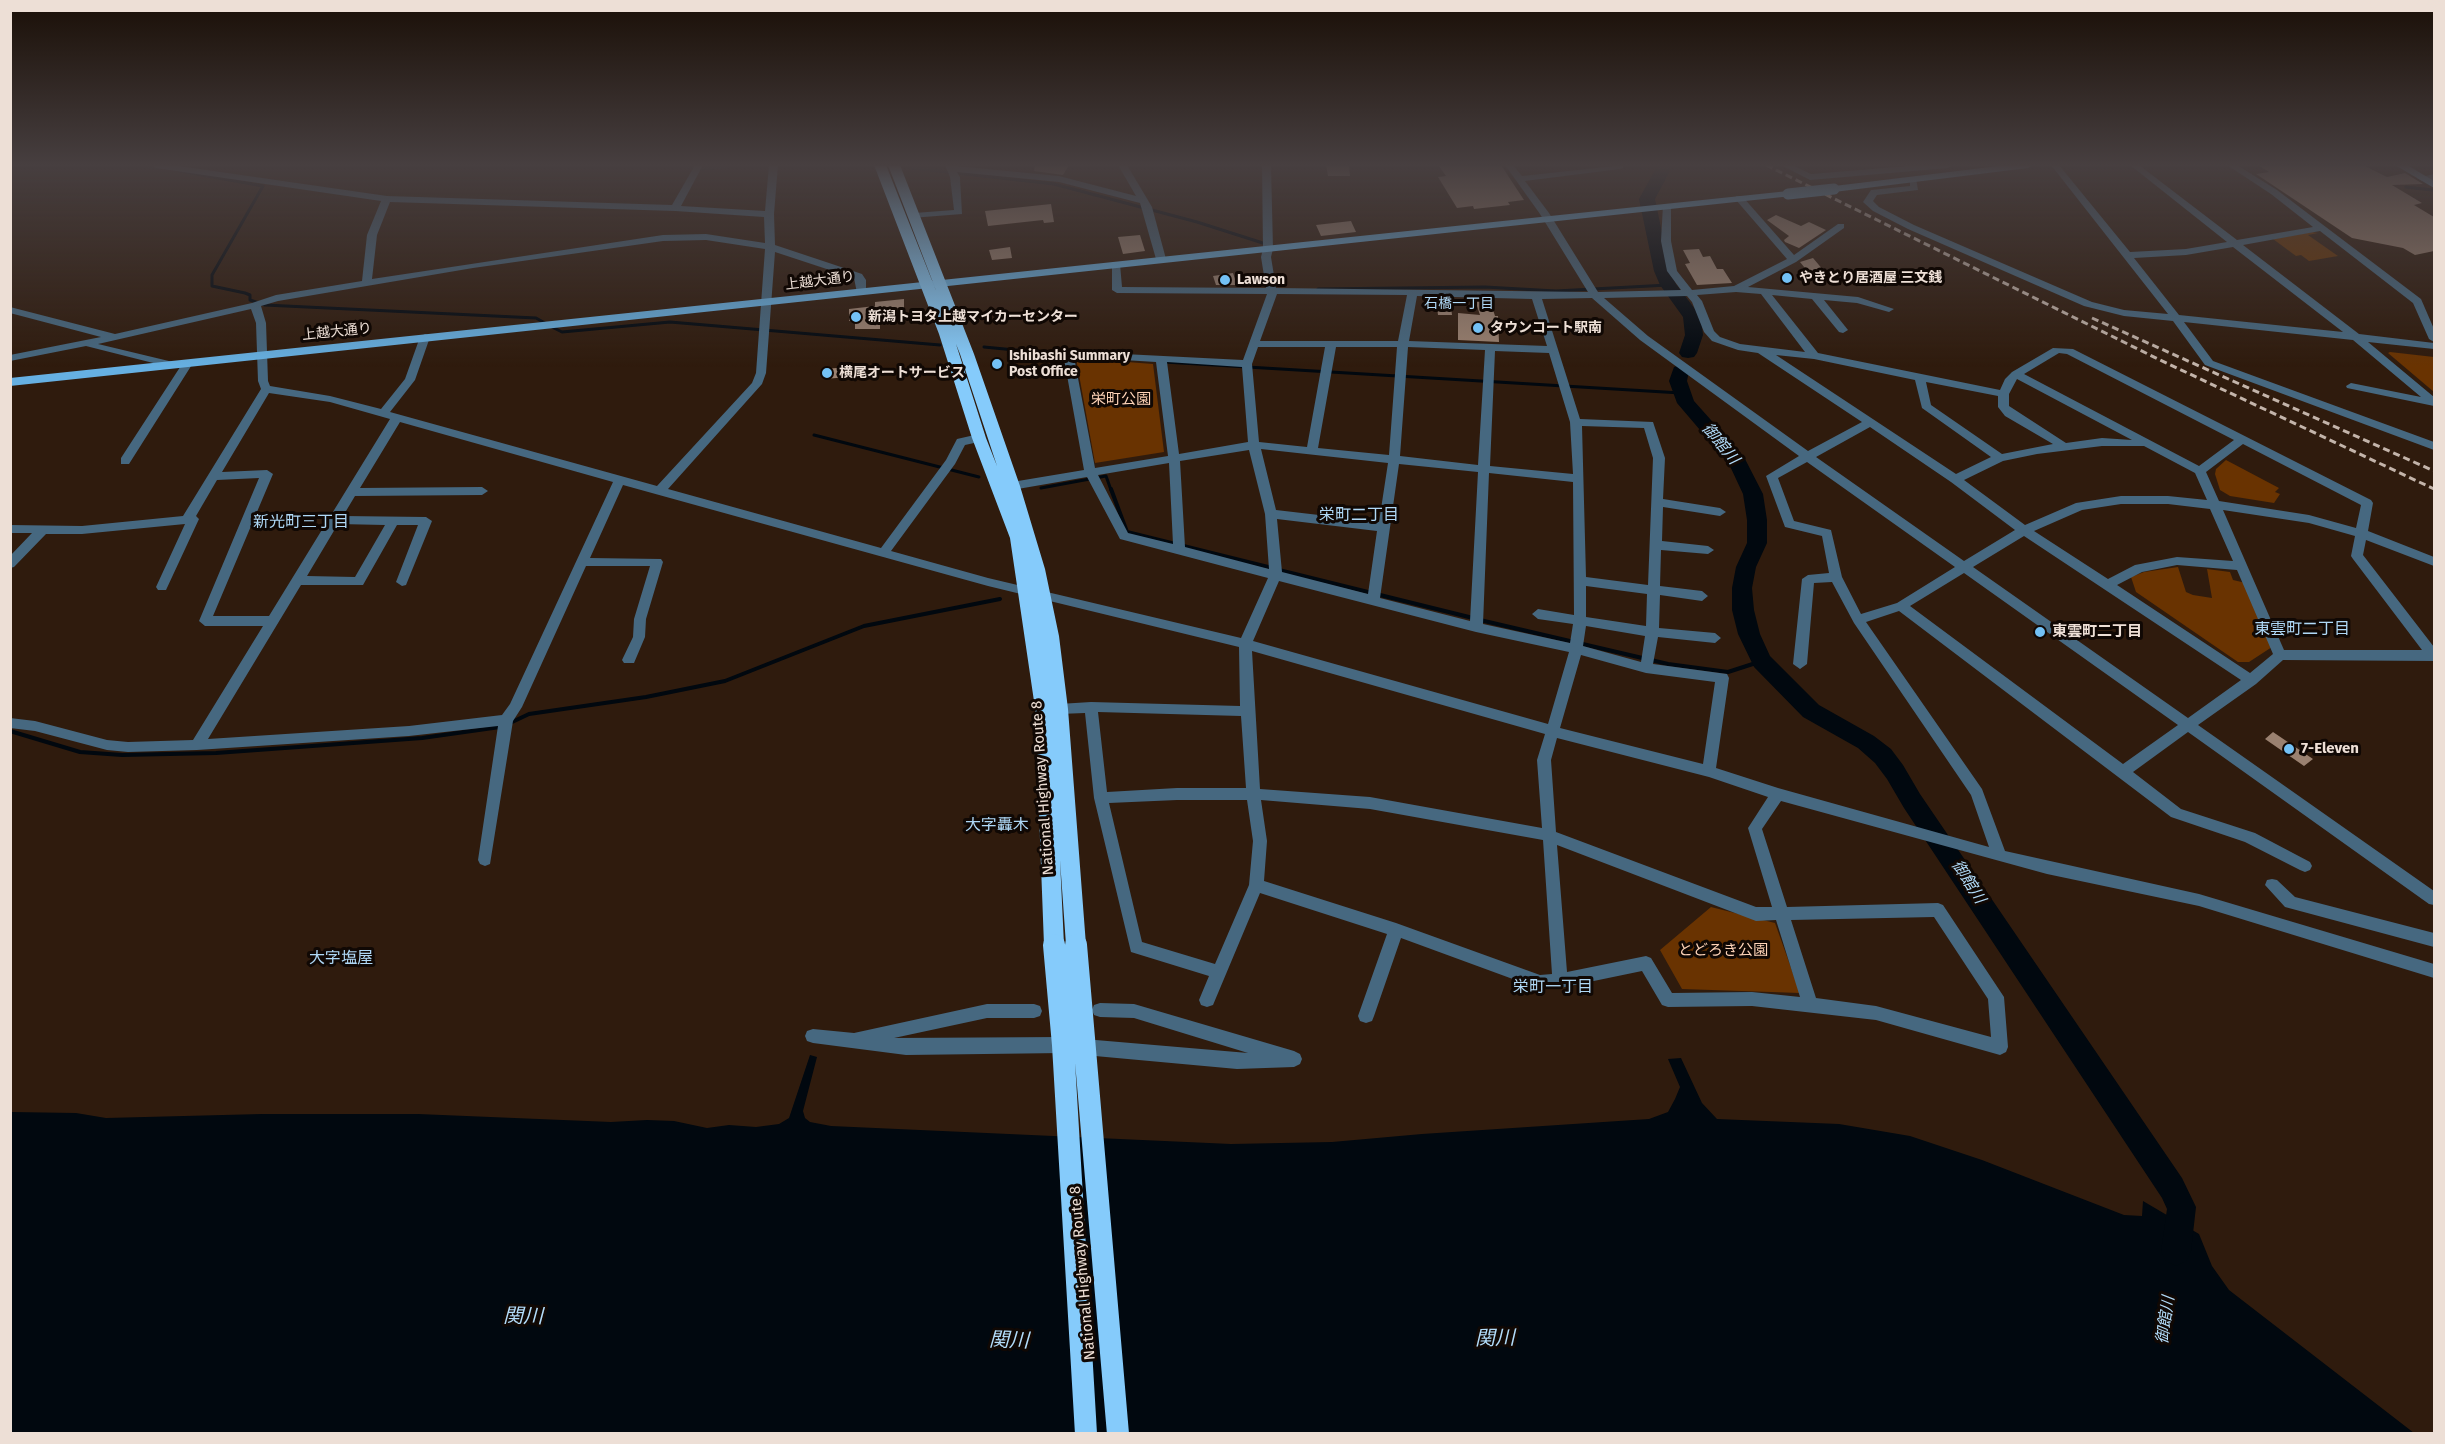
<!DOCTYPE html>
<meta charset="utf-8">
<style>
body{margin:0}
#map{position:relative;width:2445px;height:1444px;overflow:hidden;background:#2f1b0d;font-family:"Fira Sans",sans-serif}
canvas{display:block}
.frame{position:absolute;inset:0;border:12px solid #eddfd6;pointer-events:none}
</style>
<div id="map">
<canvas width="2445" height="1444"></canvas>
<div class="frame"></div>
</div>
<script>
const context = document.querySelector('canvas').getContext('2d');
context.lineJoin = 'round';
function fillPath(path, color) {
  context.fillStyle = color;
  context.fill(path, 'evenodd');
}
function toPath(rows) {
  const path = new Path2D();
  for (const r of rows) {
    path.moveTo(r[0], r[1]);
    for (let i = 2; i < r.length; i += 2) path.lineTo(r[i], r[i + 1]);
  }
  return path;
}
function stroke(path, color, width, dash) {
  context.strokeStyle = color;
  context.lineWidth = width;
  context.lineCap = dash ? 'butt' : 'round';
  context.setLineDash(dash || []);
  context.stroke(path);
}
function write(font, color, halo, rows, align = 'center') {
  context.font = font + ' "Fira Sans","Noto Sans JP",sans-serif';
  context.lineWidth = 6;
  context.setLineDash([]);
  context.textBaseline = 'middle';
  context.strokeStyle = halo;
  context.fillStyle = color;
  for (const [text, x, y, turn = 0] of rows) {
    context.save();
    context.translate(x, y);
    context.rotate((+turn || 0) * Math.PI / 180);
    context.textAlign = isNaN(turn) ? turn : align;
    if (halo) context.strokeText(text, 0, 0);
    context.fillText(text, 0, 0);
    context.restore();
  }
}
fillPath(toPath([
 [2312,232,2318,233,2308,235,2338,256,2309,261,2301,255,2296,256,2273,239],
 [2390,352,2434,357,2434,392,2388,353],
 [1076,358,1153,364,1164,452,1095,463],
 [2226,460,2279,488,2275,492,2280,494,2274,503,2230,496,2220,490,2215,474,2216,469],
 [2178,567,2186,592,2193,595,2212,598,2207,569,2230,572,2233,580,2246,583,2272,647,2249,662,2238,662,2136,592,2131,577,2144,572],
 [1711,907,1775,923,1800,993,1682,989,1660,950]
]), '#693301');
fillPath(toPath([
 [810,1055,817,1057,803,1111,805,1118,810,1122,831,1126,1231,1144,1332,1142,1422,1134,1649,1119,1668,1112,1675,1099,1680,1087,1668,1059,1681,1058,1702,1103,1717,1119,1839,1124,1910,1136,1982,1160,2124,1215,2142,1216,2143,1201,2199,1234,2212,1266,2229,1290,2414,1433,11,1434,11,1112,76,1113,106,1118,262,1114,418,1114,611,1122,647,1120,674,1121,707,1128,729,1125,756,1127,779,1124,789,1118]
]), '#01080f');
stroke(toPath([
 [138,165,158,168],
 [678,165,702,169,740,165],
 [913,168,1054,184,1197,222,1266,244],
 [180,171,263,186,212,275,212,286,245,293,250,295,250,300,265,305,536,318,545,323],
 [2406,187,2432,190],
 [1318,289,1485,287,1556,291,1668,285],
 [552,327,562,332,670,322,940,345],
 [984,347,1067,355],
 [1164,362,1681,393],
 [814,435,979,477],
 [1041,488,1106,476,1111,490]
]), '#01080f', 3);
stroke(toPath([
 [1111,489,1127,532,1272,568],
 [1279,570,1473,618],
 [1480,620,1668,664,1728,672,1762,661],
 [510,723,529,714,646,697,725,681,864,626,1000,599],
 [10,731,80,752,122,755,216,753,422,738,500,727]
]), '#01080f', 4);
fillPath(toPath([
 [1658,165,1673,165,1655,199,1670,271,1676,284,1701,317,1703,335,1697,353,1694,357,1688,358,1682,357,1679,353,1685,335,1683,317,1660,285,1654,271,1639,199,1658,165],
 [1680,365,1686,367,1689,371,1687,381,1694,401,1744,457,1763,494,1767,520,1767,543,1756,567,1752,588,1754,610,1760,634,1770,656,1819,705,1874,736,1891,749,1903,765,1920,794,2182,1178,2196,1207,2191,1251,2186,1261,2176,1266,2166,1261,2161,1251,2167,1209,2162,1198,1904,808,1887,779,1875,763,1858,748,1803,717,1754,667,1738,634,1732,610,1732,588,1736,567,1747,543,1747,520,1743,494,1729,464,1677,403,1669,381,1674,367,1680,365]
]), '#01080f');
fillPath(toPath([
 [1035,165,1069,165,1063,175,1034,171],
 [1326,165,1349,165,1350,176,1328,176],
 [1438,165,1501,165,1524,200,1508,202,1510,205,1474,209,1473,206,1457,208,1438,177,1446,176],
 [2258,165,2363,165,2387,177,2405,173,2423,184,2392,185,2422,203,2414,205,2434,217,2434,251,2415,255,2403,248,2352,238,2256,174,2269,172],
 [1051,204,1054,222,1044,223,1043,220,988,226,985,211],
 [1776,215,1801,226,1809,222,1826,230,1799,248,1785,242,1784,240,1789,236,1767,220],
 [1351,221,1356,232,1321,236,1316,225],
 [1140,235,1145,251,1123,254,1118,237],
 [1010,247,1012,258,992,260,989,250],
 [1699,249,1703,257,1710,256,1717,269,1723,269,1732,283,1697,285,1685,264,1690,263,1683,250],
 [1813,258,1824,271,1809,273,1800,262],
 [1233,273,1237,285,1216,285,1213,276],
 [904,299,904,312,880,314,880,329,855,329,855,321,849,321,849,309,875,306,875,302],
 [1436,299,1450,299,1452,315,1438,315],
 [1475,300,1490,300,1495,316,1498,316,1499,342,1458,340,1458,313,1480,315],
 [850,367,849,377,824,379,824,369],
 [2273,732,2313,759,2304,766,2265,739]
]), '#9a8170');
fillPath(toPath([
 [151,165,172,165,387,196,672,205,695,165,703,165,681,206,765,211,769,165,778,165,774,214,775,245,862,274,866,280,866,291,861,294,857,293,854,278,775,252,766,373,762,384,668,489,881,548,946,460,957,439,979,434,983,435,983,441,965,445,955,464,891,551,988,578,1241,638,1268,578,1120,539,1087,477,1012,490,1006,486,1012,482,1084,470,1063,353,1064,351,1243,360,1267,294,1117,293,1112,290,1112,262,1120,264,1122,287,1266,288,1261,257,1263,249,1262,165,1271,165,1273,249,1271,257,1276,288,1588,292,1540,214,1505,165,1513,165,1522,176,1624,165,1623,168,1620,169,1525,181,1549,213,1598,292,1681,290,1667,271,1661,241,1663,205,1671,207,1671,241,1677,271,1692,290,1734,286,1787,259,1736,200,1736,196,1742,196,1794,255,1838,224,1844,224,1844,228,1796,262,1748,287,1858,297,1894,309,1889,312,1857,303,1824,300,1848,330,1843,333,1839,332,1812,299,1772,295,1818,353,2000,390,2005,379,2012,372,2053,348,2073,349,2371,500,2373,503,2368,531,2434,557,2434,566,2366,540,2363,555,2434,647,2434,661,2283,660,2256,684,2198,725,2434,891,2434,905,2429,904,2188,732,2133,772,2181,809,2255,833,2310,862,2312,866,2310,870,2305,872,2300,870,2245,842,2171,817,1899,611,1866,622,1982,789,2005,851,2199,894,2434,964,2434,978,2199,906,2047,874,1781,801,1762,829,1787,907,1938,903,1943,905,2004,997,2008,1047,2006,1052,2000,1055,1876,1020,1752,1006,1668,1007,1662,1005,1642,971,1560,988,1540,989,1401,938,1374,1016,1372,1021,1366,1023,1360,1021,1358,1016,1387,934,1260,893,1213,1005,1207,1007,1201,1005,1199,1000,1209,976,1131,952,1094,798,1085,713,1059,714,1054,713,1052,709,1054,705,1059,704,1091,702,1240,706,1239,647,988,586,623,485,590,558,661,559,663,562,646,619,645,637,634,663,624,663,622,660,633,637,634,619,650,566,586,566,522,707,513,721,490,864,485,866,480,864,478,860,498,726,409,736,197,750,128,752,107,750,35,731,10,728,10,718,35,721,107,740,128,742,193,740,263,626,205,626,199,621,259,478,217,480,196,516,199,519,166,590,158,590,156,587,185,524,82,534,46,534,14,567,10,568,10,556,32,533,10,533,10,525,82,526,183,516,261,389,258,381,256,323,251,309,98,344,173,362,174,364,169,367,86,346,10,361,10,355,101,337,10,313,10,307,115,334,252,303,276,295,362,281,367,235,381,201,156,168,151,165],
 [390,202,675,211,764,217,765,243,706,234,663,235,372,279,377,235,390,202],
 [706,240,765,249,756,373,752,383,657,486,390,412,415,380,430,337,429,335,425,334,420,337,405,379,381,409,330,396,270,386,268,381,266,323,261,306,278,301,473,268,663,241,706,240],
 [1736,292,1761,294,1805,352,1740,344,1720,337,1714,331,1702,301,1697,295,1736,292],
 [1277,294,1407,295,1398,341,1260,341,1277,294],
 [1417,296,1532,299,1547,346,1409,341,1417,296],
 [1687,296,1692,302,1704,332,1712,341,1738,350,1758,353,1862,422,1808,451,1648,336,1604,298,1687,296],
 [1592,298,1640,340,1799,456,1766,476,1785,527,1822,536,1829,573,1808,575,1802,579,1793,664,1800,669,1807,664,1814,583,1832,582,1854,623,1971,795,1989,847,1778,788,1716,768,1729,678,1727,674,1653,664,1658,637,1715,643,1721,638,1715,633,1659,628,1660,595,1702,601,1708,596,1702,591,1660,586,1661,550,1708,554,1714,550,1708,546,1662,541,1663,507,1720,516,1726,512,1720,508,1663,499,1665,458,1653,422,1580,419,1542,299,1592,298],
 [1258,347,1325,347,1307,447,1259,442,1252,364,1258,347],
 [1336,347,1397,347,1389,455,1318,448,1336,347],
 [1408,347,1485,350,1478,465,1400,456,1408,347],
 [1495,351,1549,353,1570,422,1573,474,1490,466,1495,351],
 [2059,353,2067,354,2234,440,2199,466,2024,374,2059,353],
 [1776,355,1814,359,1915,380,1922,408,1991,457,1956,474,1776,355],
 [1074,357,1156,362,1168,456,1095,468,1074,357],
 [1167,362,1242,367,1248,442,1179,454,1167,362],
 [2017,379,2132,440,2102,438,2066,443,2009,406,2009,394,2017,379],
 [1926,382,1998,396,1998,407,2005,416,2053,444,2002,454,1931,405,1926,382],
 [269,393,330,402,390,419,269,616,213,616,273,474,267,470,222,472,269,393],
 [400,422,613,482,510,704,502,715,409,726,208,739,301,585,363,585,397,525,418,525,396,582,402,586,406,585,432,521,426,517,343,516,355,496,482,495,488,491,482,487,360,488,400,422],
 [1582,426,1644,428,1653,458,1648,585,1586,577,1582,426],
 [1870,427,1951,482,2015,530,1964,561,1816,457,1870,427],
 [2243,444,2361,505,2356,528,2309,515,2219,501,2206,472,2243,444],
 [2102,446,2144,446,2195,473,2207,500,2168,496,2121,496,2076,503,2025,525,1964,480,2003,461,2037,454,2102,446],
 [1261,449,1388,463,1379,522,1276,510,1261,449],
 [1249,450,1265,514,1269,569,1185,547,1180,461,1249,450],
 [1807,462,1955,567,1897,603,1861,614,1842,577,1831,530,1794,521,1778,478,1807,462],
 [1169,463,1173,544,1128,533,1098,475,1169,463],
 [1399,464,1478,472,1470,621,1380,598,1399,464],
 [1489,473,1573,482,1574,615,1538,609,1532,614,1538,619,1573,624,1570,643,1483,624,1489,473],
 [2121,504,2168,504,2210,509,2233,561,2177,557,2135,565,2108,579,2034,531,2082,510,2121,504],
 [2223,510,2309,523,2355,536,2351,556,2353,559,2422,650,2284,650,2223,510],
 [1277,519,1377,531,1368,594,1282,572,1277,519],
 [338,524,385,525,355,577,307,576,338,524],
 [2024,536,2241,680,2188,718,1973,567,2024,536],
 [2177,565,2237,570,2273,654,2250,673,2117,585,2142,572,2177,565],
 [1964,573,2178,725,2123,764,1910,606,1964,573],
 [1279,581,1476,632,1569,652,1548,724,1253,641,1279,581],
 [1586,586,1647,594,1646,626,1586,617,1586,586],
 [1586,626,1645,636,1641,662,1583,646,1586,626],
 [1252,651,1545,734,1537,760,1542,828,1370,797,1260,789,1252,651],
 [1581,655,1646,673,1715,682,1703,764,1560,728,1581,655],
 [1098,712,1241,716,1246,788,1177,788,1107,792,1098,712],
 [1557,738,1709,777,1768,797,1748,828,1772,907,1756,907,1556,832,1551,760,1557,738],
 [1177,800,1247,800,1253,841,1249,885,1215,964,1142,942,1109,803,1177,800],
 [1261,800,1370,809,1543,840,1552,974,1540,975,1396,923,1264,881,1267,841,1261,800],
 [1557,845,1756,921,1776,920,1800,997,1752,992,1672,993,1651,958,1646,956,1567,972,1557,845],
 [1934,917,1988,999,1991,1037,1876,1006,1816,998,1791,920,1934,917],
 [945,165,1059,176,1136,196,1118,165,1127,165,1152,207,1166,259,1161,262,1156,259,1140,203,1059,182,957,172,960,177,962,214,911,218,909,216,914,213,954,210,950,177,945,165],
 [1781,165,1792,165,1811,174,1921,165,1953,165,1948,168,1810,180,1781,165],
 [2051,165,2059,165,2130,252,2186,249,2227,242,2130,165,2139,165,2237,240,2313,227,2271,194,2227,165,2237,165,2277,190,2421,299,2434,329,2434,342,2429,339,2413,303,2320,231,2243,245,2359,334,2434,343,2434,349,2368,342,2434,397,2434,406,2347,388,2346,386,2351,383,2421,397,2353,340,2184,322,2213,361,2434,442,2434,450,2205,365,2173,321,2124,316,2084,306,1908,229,1873,211,1863,202,1871,190,1910,186,1910,178,1916,178,1918,190,1877,195,1873,201,1879,207,1914,225,2092,302,2124,310,2168,314,2051,165],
 [2233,247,2343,332,2179,315,2134,258,2186,255,2233,247],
 [2434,174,2434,180,2422,181,2417,178,2434,174],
 [188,360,193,363,129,464,121,464,121,458,184,361,188,360],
 [2272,879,2277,880,2295,897,2434,933,2434,947,2285,907,2265,885,2267,880,2272,879],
 [1100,1003,1134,1004,1294,1051,1300,1054,1302,1059,1300,1064,1294,1067,1237,1069,1084,1055,1078,1052,1076,1047,1078,1042,1084,1039,1248,1053,1134,1018,1100,1017,1094,1015,1092,1010,1094,1005,1100,1003],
 [987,1004,1034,1004,1040,1006,1042,1011,1040,1016,1034,1018,987,1018,894,1038,1063,1037,1069,1040,1071,1045,1069,1050,1063,1053,906,1055,813,1043,807,1041,805,1036,807,1031,813,1029,854,1033,987,1004]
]), '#466880');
fillPath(toPath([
 [2007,165,2033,165,2028,168,1834,192,1829,189,1834,186,2007,165],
 [2395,165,2407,165,2434,181,2434,188,2395,165],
 [1788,191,1792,192,1792,196,10,386,10,378,1788,191]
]), '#66b0e2');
fillPath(toPath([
 [874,165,886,165,937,293,888,165,900,165,974,354,1020,486,1045,569,1059,636,1068,709,1086,945,1083,951,1076,954,1069,951,1066,945,1060,860,1064,945,1061,951,1054,954,1047,951,1044,945,1035,708,1010,538,972,438,939,334,874,165],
 [956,344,960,354,997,466,986,438,956,344]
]), '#85cbfb');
stroke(toPath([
 [1766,165,2160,360,2434,489],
 [2092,318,2434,471]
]), '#c3b4aa', 3, [7, 4]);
stroke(toPath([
 [1788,194,1834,189]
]), '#66b0e2', 11);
stroke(toPath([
 [1054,945,1063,1045,1086,1434],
 [1076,945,1118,1434]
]), '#85cbfb', 22);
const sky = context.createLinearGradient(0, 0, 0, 367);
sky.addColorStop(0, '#1a0f07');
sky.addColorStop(0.45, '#473f40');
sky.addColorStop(1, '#473f4000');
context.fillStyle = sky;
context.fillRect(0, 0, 2445, 367);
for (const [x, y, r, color] of [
 [1787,278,6,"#73c1f5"],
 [1225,280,6,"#73c1f5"],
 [856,317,6,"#73c1f5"],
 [1478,328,6,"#73c1f5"],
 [997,364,6,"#73c1f5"],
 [827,373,6,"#73c1f5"],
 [2040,632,6,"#73c1f5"],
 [2289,749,6,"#73c1f5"]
]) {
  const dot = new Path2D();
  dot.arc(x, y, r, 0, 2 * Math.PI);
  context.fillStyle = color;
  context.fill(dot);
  stroke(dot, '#100804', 2);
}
write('bold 14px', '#eddfd6', '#100804', [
 ["やきとり居酒屋 三文銭",1799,278],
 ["Lawson",1237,280],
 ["新潟トヨタ上越マイカーセンター",868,317],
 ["タウンコート駅南",1490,328],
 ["Ishibashi Summary",1009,356],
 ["Post Office",1009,372],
 ["横尾オートサービス",839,373]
], 'left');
write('14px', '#eddfd6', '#100804', [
 ["上越大通り",820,281,-7],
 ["上越大通り",337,332,-6]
]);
write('14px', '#afd8f6', '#100804', [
 ["石橋一丁目",1459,304]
]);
write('15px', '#fed3b7', '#100804', [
 ["栄町公園",1121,400],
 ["とどろき公園",1723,951]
]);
write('bold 15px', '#eddfd6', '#100804', [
 ["東雲町二丁目",2052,632],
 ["7-Eleven",2301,749]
], 'left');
write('15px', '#eddfd6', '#100804', [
 ["National Highway Route 8",1043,788,-94],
 ["National Highway Route 8",1083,1273,-95]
]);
write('italic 16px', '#b2dcfa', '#100804', [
 ["御館川",1720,444,50],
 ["御館川",1968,882,57],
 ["御館川",2166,1320,-82]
]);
write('16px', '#afd8f6', '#100804', [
 ["栄町二丁目",1359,516],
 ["新光町三丁目",301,523],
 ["東雲町二丁目",2302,630],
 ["大字轟木",997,826],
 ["大字塩屋",341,959],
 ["栄町一丁目",1553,988]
]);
write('italic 20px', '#b2dcfa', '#100804', [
 ["関川",523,1317,1],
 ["関川",1495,1339,-1],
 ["関川",1009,1341,2]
]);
</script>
